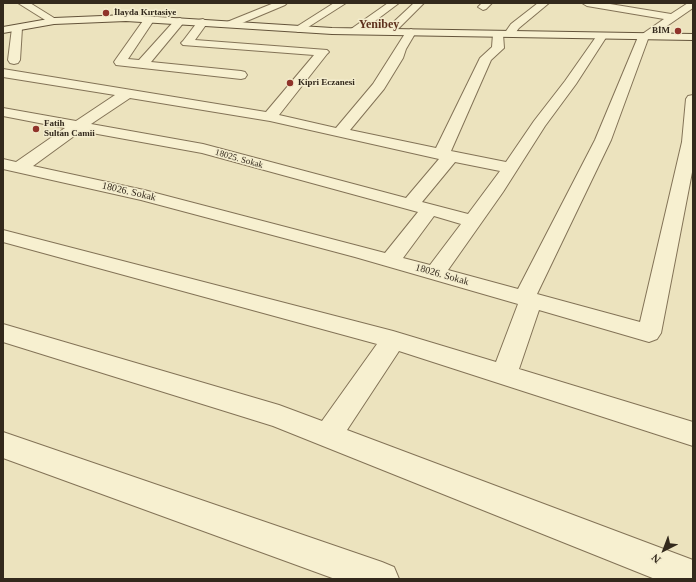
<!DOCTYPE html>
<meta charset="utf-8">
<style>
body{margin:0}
#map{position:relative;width:696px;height:582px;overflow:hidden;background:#ece3be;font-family:Georgia,serif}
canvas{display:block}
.frame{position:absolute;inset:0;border:4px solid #33291c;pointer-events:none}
.north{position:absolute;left:644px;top:530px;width:40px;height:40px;-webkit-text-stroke:3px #f3eccd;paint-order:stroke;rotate:222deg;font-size:11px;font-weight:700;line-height:16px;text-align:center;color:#33291c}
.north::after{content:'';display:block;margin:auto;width:14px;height:18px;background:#33291c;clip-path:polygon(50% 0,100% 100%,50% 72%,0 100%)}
</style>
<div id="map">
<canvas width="696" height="582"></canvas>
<div class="frame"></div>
<div class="north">N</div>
</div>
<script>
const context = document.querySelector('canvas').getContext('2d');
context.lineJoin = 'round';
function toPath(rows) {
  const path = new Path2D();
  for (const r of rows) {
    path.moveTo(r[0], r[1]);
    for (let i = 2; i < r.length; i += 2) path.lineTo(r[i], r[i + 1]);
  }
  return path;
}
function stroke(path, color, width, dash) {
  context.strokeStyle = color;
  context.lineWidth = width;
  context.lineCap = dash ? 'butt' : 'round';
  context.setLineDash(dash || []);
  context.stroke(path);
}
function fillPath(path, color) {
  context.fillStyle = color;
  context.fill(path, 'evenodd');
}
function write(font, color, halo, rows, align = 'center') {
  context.font = font + ' Georgia,serif';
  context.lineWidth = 3;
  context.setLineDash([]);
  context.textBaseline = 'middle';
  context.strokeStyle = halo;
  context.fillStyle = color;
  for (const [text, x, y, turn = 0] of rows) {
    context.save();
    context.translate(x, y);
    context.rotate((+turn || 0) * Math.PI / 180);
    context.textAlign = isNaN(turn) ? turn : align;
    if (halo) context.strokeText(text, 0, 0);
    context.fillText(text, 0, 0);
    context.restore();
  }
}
const street = toPath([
 [18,3,30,3,59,21,54,24,50,23,18,3],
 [274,3,287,3,285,5,235,26,227,26,226,24,227,22,274,3],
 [334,3,346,3,302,31,298,32,293,29,334,3],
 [388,3,399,3,359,33,351,33,350,31,351,29,388,3],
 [414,3,424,3,393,34,385,34,384,32,385,30,414,3],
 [482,3,492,3,486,9,483,10,478,7,482,3],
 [538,3,549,3,519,28,513,36,505,36,504,34,511,24,538,3],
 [582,3,604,3,671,14,688,3,693,3,693,8,648,39,611,140,537,294,640,322,682,142,686,99,688,96,693,95,693,167,661,333,657,339,649,342,539,310,519,369,693,422,693,446,399,351,347,430,693,560,693,579,655,579,273,426,3,342,3,324,279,405,322,421,377,344,3,242,3,230,393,331,496,362,518,304,355,257,141,200,3,169,3,159,16,162,65,128,3,116,3,108,76,121,115,95,3,77,3,69,266,112,314,55,183,45,181,43,183,41,199,20,203,19,208,22,195,40,327,50,329,52,327,54,279,115,336,128,373,84,406,32,411,29,416,32,406,49,403,58,384,89,350,130,436,148,480,58,492,47,493,34,498,31,503,34,504,48,491,60,451,151,506,162,534,121,565,81,598,34,606,34,607,36,576,84,545,126,503,192,448,270,518,289,595,140,638,37,664,19,587,6,582,3],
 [130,98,270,121,439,159,406,198,203,144,91,124,130,98],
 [81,131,202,153,418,212,385,253,144,190,33,166,81,131],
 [455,162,500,171,468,214,422,202,455,162],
 [434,216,461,224,430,265,403,258,434,216],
 [149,17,154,20,128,59,139,60,176,19,180,18,185,21,151,62,241,71,245,72,247,75,245,78,241,79,116,65,114,62,116,59,145,18,149,17],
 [17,25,22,28,20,60,18,63,14,64,10,63,8,60,12,28,17,25],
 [3,432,382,562,394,567,399,579,335,579,3,458,3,432]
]);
const secondary = toPath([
 [126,15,332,28,693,34,693,40,332,34,126,21,54,24,3,33,3,27,54,18,126,15]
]);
stroke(street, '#837357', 2);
stroke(secondary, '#64543b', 2);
fillPath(street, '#f7f0d0');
fillPath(secondary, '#f7f0d0');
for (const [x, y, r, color] of [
 [106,13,4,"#90342a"],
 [678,31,4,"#90342a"],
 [290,83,4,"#90342a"],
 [36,129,4,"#90342a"]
]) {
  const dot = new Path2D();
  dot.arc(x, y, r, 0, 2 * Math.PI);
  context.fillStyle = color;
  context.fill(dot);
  stroke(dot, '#f3eccd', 1.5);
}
write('bold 9px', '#33291c', '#f3eccd', [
 ["İlayda Kırtasiye",114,13],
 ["BİM",670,31,"right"],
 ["Kipri Eczanesi",298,83],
 ["Fatih",44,124],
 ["Sultan Camii",44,134]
], 'left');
write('9px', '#33291c', '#f3eccd', [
 ["18025. Sokak",239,159,16]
]);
write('10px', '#33291c', '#f3eccd', [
 ["18026. Sokak",129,192,13],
 ["18026. Sokak",442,275,16]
]);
write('bold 12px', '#5e311d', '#f3eccd', [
 ["Yenibey",379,25]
]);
</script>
